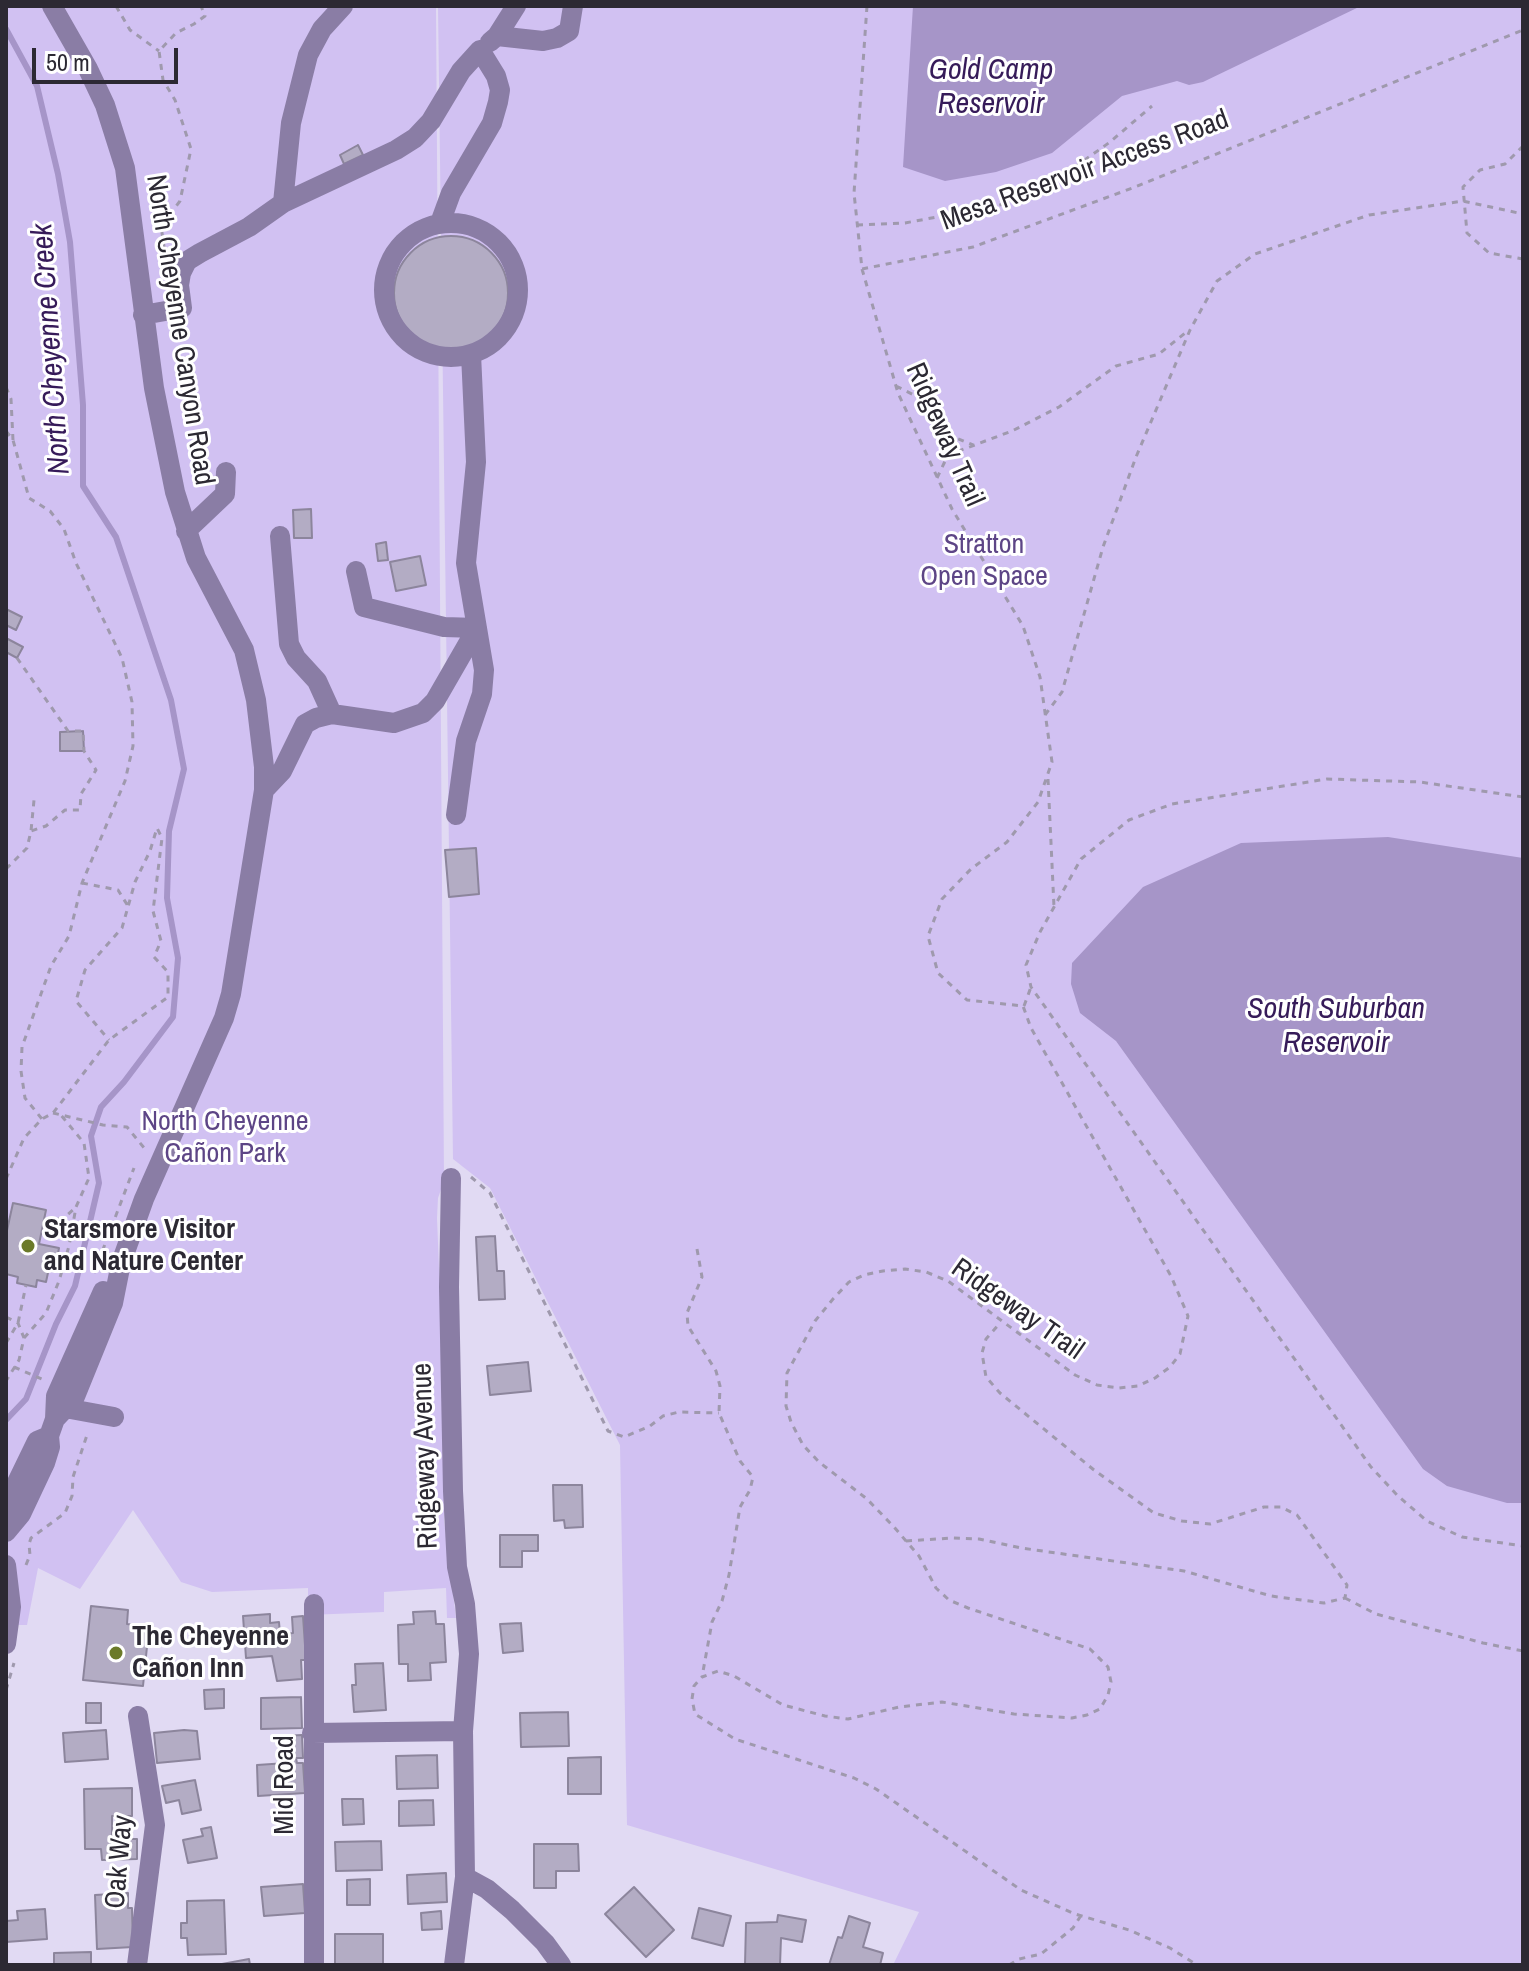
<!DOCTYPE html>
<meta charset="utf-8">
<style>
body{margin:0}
#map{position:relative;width:1529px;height:1971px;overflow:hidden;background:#e1daf3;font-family:"Archivo Narrow",sans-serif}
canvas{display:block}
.frame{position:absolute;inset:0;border:8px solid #2c2933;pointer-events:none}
.scale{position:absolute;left:32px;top:48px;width:146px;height:36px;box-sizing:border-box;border:4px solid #2c2933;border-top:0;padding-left:10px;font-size:24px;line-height:28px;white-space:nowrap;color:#2c2933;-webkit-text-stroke:6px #fff;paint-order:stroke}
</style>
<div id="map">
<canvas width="1529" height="1971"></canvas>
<div class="frame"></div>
<div class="scale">50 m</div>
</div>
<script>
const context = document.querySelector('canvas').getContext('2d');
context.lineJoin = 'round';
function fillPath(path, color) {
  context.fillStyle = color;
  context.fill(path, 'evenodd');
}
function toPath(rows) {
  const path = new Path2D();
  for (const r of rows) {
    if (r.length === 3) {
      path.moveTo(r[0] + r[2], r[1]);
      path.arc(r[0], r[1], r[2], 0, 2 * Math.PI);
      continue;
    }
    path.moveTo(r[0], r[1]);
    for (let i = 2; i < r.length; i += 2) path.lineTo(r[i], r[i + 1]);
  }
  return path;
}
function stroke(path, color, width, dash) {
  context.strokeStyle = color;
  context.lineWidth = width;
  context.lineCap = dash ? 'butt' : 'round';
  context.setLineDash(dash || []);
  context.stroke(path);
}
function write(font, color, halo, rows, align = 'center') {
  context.font = font + ' "Archivo Narrow",sans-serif';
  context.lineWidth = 6;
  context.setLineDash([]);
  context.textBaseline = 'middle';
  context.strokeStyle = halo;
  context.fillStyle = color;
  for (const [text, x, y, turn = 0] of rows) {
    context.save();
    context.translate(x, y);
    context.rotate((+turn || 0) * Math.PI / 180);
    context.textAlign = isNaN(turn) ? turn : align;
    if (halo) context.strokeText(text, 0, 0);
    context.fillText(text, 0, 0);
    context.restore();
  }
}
fillPath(toPath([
 [6,6,436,6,444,1181,438,1198,437,1218,446,1445,444,1520,456,1618,447,1618,446,1588,384,1592,384,1612,308,1615,308,1588,212,1592,181,1582,133,1510,80,1589,38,1568,27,1625,6,1625],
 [438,6,1523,6,1523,1965,893,1965,919,1912,627,1825,620,1445,490,1188,453,1159]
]), '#d1c1f2');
fillPath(toPath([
 [913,6,1361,6,1203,82,1189,85,1177,81,1122,96,1052,153,996,172,945,181,903,167],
 [1388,837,1523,858,1523,1503,1507,1503,1447,1486,1423,1469,1116,1041,1080,1013,1071,984,1072,963,1143,887,1241,843]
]), '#a695c8');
stroke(toPath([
 [6,29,37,86,58,174,70,242,83,405,83,486,116,537,171,700,184,769,169,831,167,898,178,958,173,1017,124,1082,101,1107,91,1136,99,1183,75,1286,56,1324,26,1399,6,1420]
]), '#a695c8', 6);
const building = toPath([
 [358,145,363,155,344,164,340,155,358,145],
 [451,293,57],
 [311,509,312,538,294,538,293,510,311,509],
 [386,542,388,560,378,561,376,544,386,542],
 [420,556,426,585,396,591,390,562,420,556],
 [6,609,22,617,16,630,6,625,6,609],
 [6,638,23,647,17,658,6,652,6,638],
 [83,731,84,751,60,751,60,732,83,731],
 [476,848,479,894,449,897,445,850,476,848],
 [13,1203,46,1210,39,1244,59,1248,55,1269,49,1268,46,1282,37,1280,36,1287,17,1283,18,1277,6,1274,6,1235,13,1203],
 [495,1236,497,1271,504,1271,505,1299,479,1300,476,1237,495,1236],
 [528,1362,531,1391,490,1395,487,1366,528,1362],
 [553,1485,582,1485,583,1527,565,1528,564,1520,554,1521,553,1485],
 [500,1535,538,1535,538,1551,522,1551,522,1567,500,1567,500,1535],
 [91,1606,128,1610,127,1624,149,1627,143,1686,83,1680,91,1606],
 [435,1611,436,1624,444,1624,446,1662,430,1663,431,1680,408,1681,408,1664,399,1664,398,1625,414,1624,413,1612,435,1611],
 [270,1614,270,1623,279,1622,280,1634,293,1633,292,1617,303,1616,306,1660,301,1660,302,1679,277,1681,272,1656,246,1658,243,1616,270,1614],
 [521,1623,523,1651,503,1653,500,1624,521,1623],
 [383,1663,386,1710,354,1712,352,1685,356,1685,355,1664,383,1663],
 [224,1689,224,1708,205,1709,204,1690,224,1689],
 [301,1697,302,1728,261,1729,261,1698,301,1697],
 [86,1703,101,1703,101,1723,86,1723,86,1703],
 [568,1712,569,1746,521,1747,520,1713,568,1712],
 [106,1730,108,1759,65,1762,63,1733,106,1730],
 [184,1730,197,1731,200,1759,157,1763,154,1733,184,1730],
 [302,1735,303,1758,283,1758,282,1736,302,1735],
 [437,1755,438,1788,397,1789,396,1756,437,1755],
 [601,1757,601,1794,568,1794,568,1758,601,1757],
 [296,1758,297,1763,303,1763,305,1793,258,1796,257,1765,287,1763,286,1759,296,1758],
 [195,1780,201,1810,182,1814,179,1800,166,1803,162,1786,195,1780],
 [132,1788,132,1816,112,1816,112,1839,137,1839,137,1859,102,1860,101,1849,85,1849,84,1789,132,1788],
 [342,1799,363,1799,364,1824,343,1825,342,1799],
 [433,1800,434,1825,399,1826,399,1801,433,1800],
 [211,1827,217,1858,188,1863,183,1840,203,1836,201,1829,211,1827],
 [381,1841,382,1870,336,1871,335,1842,381,1841],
 [534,1844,578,1844,579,1871,556,1871,556,1888,534,1888,534,1844],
 [446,1873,447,1902,408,1904,407,1875,446,1873],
 [370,1879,370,1905,347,1905,347,1880,370,1879],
 [303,1884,305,1913,264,1916,261,1887,303,1884],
 [634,1887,674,1930,646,1957,605,1914,634,1887],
 [128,1893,128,1908,132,1908,133,1947,97,1949,95,1895,128,1893],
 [224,1900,226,1954,188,1955,187,1938,181,1938,181,1923,187,1923,187,1901,224,1900],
 [699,1908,731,1916,723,1946,692,1938,699,1908],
 [45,1909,47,1939,6,1942,6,1921,18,1920,17,1911,45,1909],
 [441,1911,442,1929,422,1930,421,1913,441,1911],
 [778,1915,806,1920,802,1942,781,1938,780,1965,745,1965,746,1923,777,1922,778,1915],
 [849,1916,870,1923,863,1947,883,1953,880,1965,829,1965,838,1937,842,1938,849,1916],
 [335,1934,383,1934,383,1965,335,1965,335,1934],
 [91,1952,91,1965,54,1965,54,1953,91,1952],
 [249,1959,250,1965,222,1965,222,1964,249,1959]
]);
fillPath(building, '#b3acc4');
stroke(building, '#8c859c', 2);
stroke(toPath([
 [116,6,130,30,159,51],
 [867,6,854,193,862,269,973,247,1135,187,1523,30],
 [1523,146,1505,164,1480,170,1463,187,1467,233,1489,253,1523,259],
 [857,225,905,223,1000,205,1068,172,1110,142,1152,106],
 [166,260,161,226,180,201,191,149,175,100,163,80,159,51,176,33,194,24,205,16,201,6],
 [862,269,898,393,952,509,1023,626,1040,677,1052,762,1038,802,1007,842,971,869,942,899,928,936,938,973,967,1000,1023,1006,1031,1028,1171,1276,1188,1316,1180,1354,1170,1367,1155,1378,1138,1386,1119,1388,1097,1385,1075,1375,948,1281,926,1272,905,1269,883,1271,864,1275,849,1282,833,1299,815,1321,787,1373,786,1406,791,1422,803,1445,819,1462,867,1499,894,1527,919,1556,936,1588,949,1600,968,1608,1090,1649,1108,1667,1111,1682,1108,1695,1100,1709,1087,1715,1072,1718,1014,1714,942,1702,899,1707,848,1719,825,1716,783,1705,734,1676,718,1671,702,1677,694,1686,692,1699,695,1714,735,1739,854,1778,876,1789,1021,1890,1075,1914,1129,1930,1170,1948,1197,1965],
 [896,386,922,399,949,435,973,445],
 [6,387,11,399,13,440],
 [6,431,13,440,29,498,50,511,64,529,76,563,122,658,132,702,133,746,125,781,82,883,69,936,51,966,22,1047,21,1071,25,1098,42,1119],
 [937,478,948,455,1012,431,1059,407,1116,366,1159,354,1189,330],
 [17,658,68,731,83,731,84,751,96,770,81,794,80,810,65,810,46,826,31,831],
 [1045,715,1062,692,1103,547,1136,457,1190,330,1217,281,1255,254,1369,215,1463,201,1523,214],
 [1048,779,1054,907],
 [1523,797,1420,782,1327,779,1172,804,1129,820,1081,859,1040,932,1026,965,1031,987,1371,1467,1398,1496,1427,1521,1462,1537,1523,1546],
 [6,869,27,848,31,831,34,800],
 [82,883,118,890,128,906],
 [1024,1006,1031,987],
 [53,1113,103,1125,127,1127,145,1149],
 [471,1177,490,1193,608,1431,624,1437,650,1426,663,1416,679,1412,719,1413],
 [6,1179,24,1138,42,1119,53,1113,109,1040,168,997,168,972,154,957,161,941,153,911,162,838,157,828,150,851,135,882,122,928,85,970,76,1001,109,1040],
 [46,1221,64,1218,76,1207],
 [50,1222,61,1224,70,1234],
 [697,1249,702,1277,687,1313,688,1326,716,1371,720,1386,719,1413,740,1461,753,1477,750,1490,740,1507,729,1575,722,1601,712,1622,702,1677],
 [94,1273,134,1168],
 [6,1317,18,1323,24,1338,19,1360,6,1381],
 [24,1338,46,1313,59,1281,69,1246,76,1207,89,1178,84,1143,60,1114],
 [6,1343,18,1323,26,1285],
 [14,1367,44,1380],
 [906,1541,953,1538,979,1539,1021,1548,1184,1571,1271,1596,1324,1603,1345,1598,1347,1585,1297,1515,1281,1507,1264,1507,1210,1524,1182,1521,1154,1513,1094,1470,1000,1393,986,1377,982,1353,986,1339,1000,1323],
 [26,1565,30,1555,29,1544,31,1538,65,1513,72,1496,73,1477,88,1432],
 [1345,1598,1376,1614,1483,1643,1523,1651],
 [6,1690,14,1663],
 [1009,1965,1019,1959,1041,1954,1073,1928,1080,1917]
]), '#9f99ad', 3, [6, 6]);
stroke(toPath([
 [52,6,88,69,105,105,125,168,154,388,175,492,196,558,244,650,256,700,264,767,264,790,231,994,224,1018,144,1199,121,1263,113,1303,74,1399,55,1419],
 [497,36,543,41,557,38,569,31,573,6],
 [490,42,497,36,516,6],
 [283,203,291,123,308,55,322,29,343,6],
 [451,290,67],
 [143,315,182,308,179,285,181,273,187,261,200,253,249,227,283,203,396,150,415,138,431,121,461,71,480,50,496,76,500,90,498,102,492,123,451,193,440,223],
 [186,531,225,494,226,472],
 [280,536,289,644,296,658,317,681,332,714],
 [264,790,282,771,305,724,316,718,332,714,394,723,423,713,435,701,477,628,444,627,364,607,356,571],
 [456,815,466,741,482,694,484,670,466,563,476,462,471,354],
 [451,1178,449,1287,453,1491,457,1567,465,1604,469,1654,463,1731,465,1877,454,1965],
 [65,1408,114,1417],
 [6,1505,37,1441,49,1436],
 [6,1532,21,1514,45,1463,50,1447,49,1436,55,1419,56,1396,103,1291],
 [6,1565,11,1607,6,1644],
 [312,1733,463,1731],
 [465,1877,487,1889,512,1910,545,1943,561,1965],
 [137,1965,155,1825,138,1716],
 [314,1965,314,1604]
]), '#8a7da5', 20);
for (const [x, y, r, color] of [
 [28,1246,8,"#6b7a29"],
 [116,1653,8,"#6b7a29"]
]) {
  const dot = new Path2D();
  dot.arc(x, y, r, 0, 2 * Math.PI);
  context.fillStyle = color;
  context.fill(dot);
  stroke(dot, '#fff', 3);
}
write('28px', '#2c2933', '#fff', [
 ["Mesa Reservoir Access Road",1085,171,-20],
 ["North Cheyenne Canyon Road",179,330,81],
 ["Ridgeway Trail",944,435,66],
 ["Ridgeway Trail",1017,1310,35],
 ["Ridgeway Avenue",426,1456,-92],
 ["Mid Road",285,1785,-90],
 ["Oak Way",120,1862,-85]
]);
write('28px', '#5d4586', '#fff', [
 ["Stratton",984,545],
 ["Open Space",984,577],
 ["North Cheyenne",225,1122],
 ["Cañon Park",225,1154]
]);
write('bold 28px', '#2c2933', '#fff', [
 ["Starsmore Visitor",44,1230],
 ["and Nature Center",44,1262],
 ["The Cheyenne",132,1637],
 ["Cañon Inn",132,1669]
], 'left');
write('italic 30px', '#361b59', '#fff', [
 ["Gold Camp",991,71],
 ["Reservoir",991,105],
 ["North Cheyenne Creek",52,349,-94],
 ["South Suburban",1336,1010],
 ["Reservoir",1336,1044]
]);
</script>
